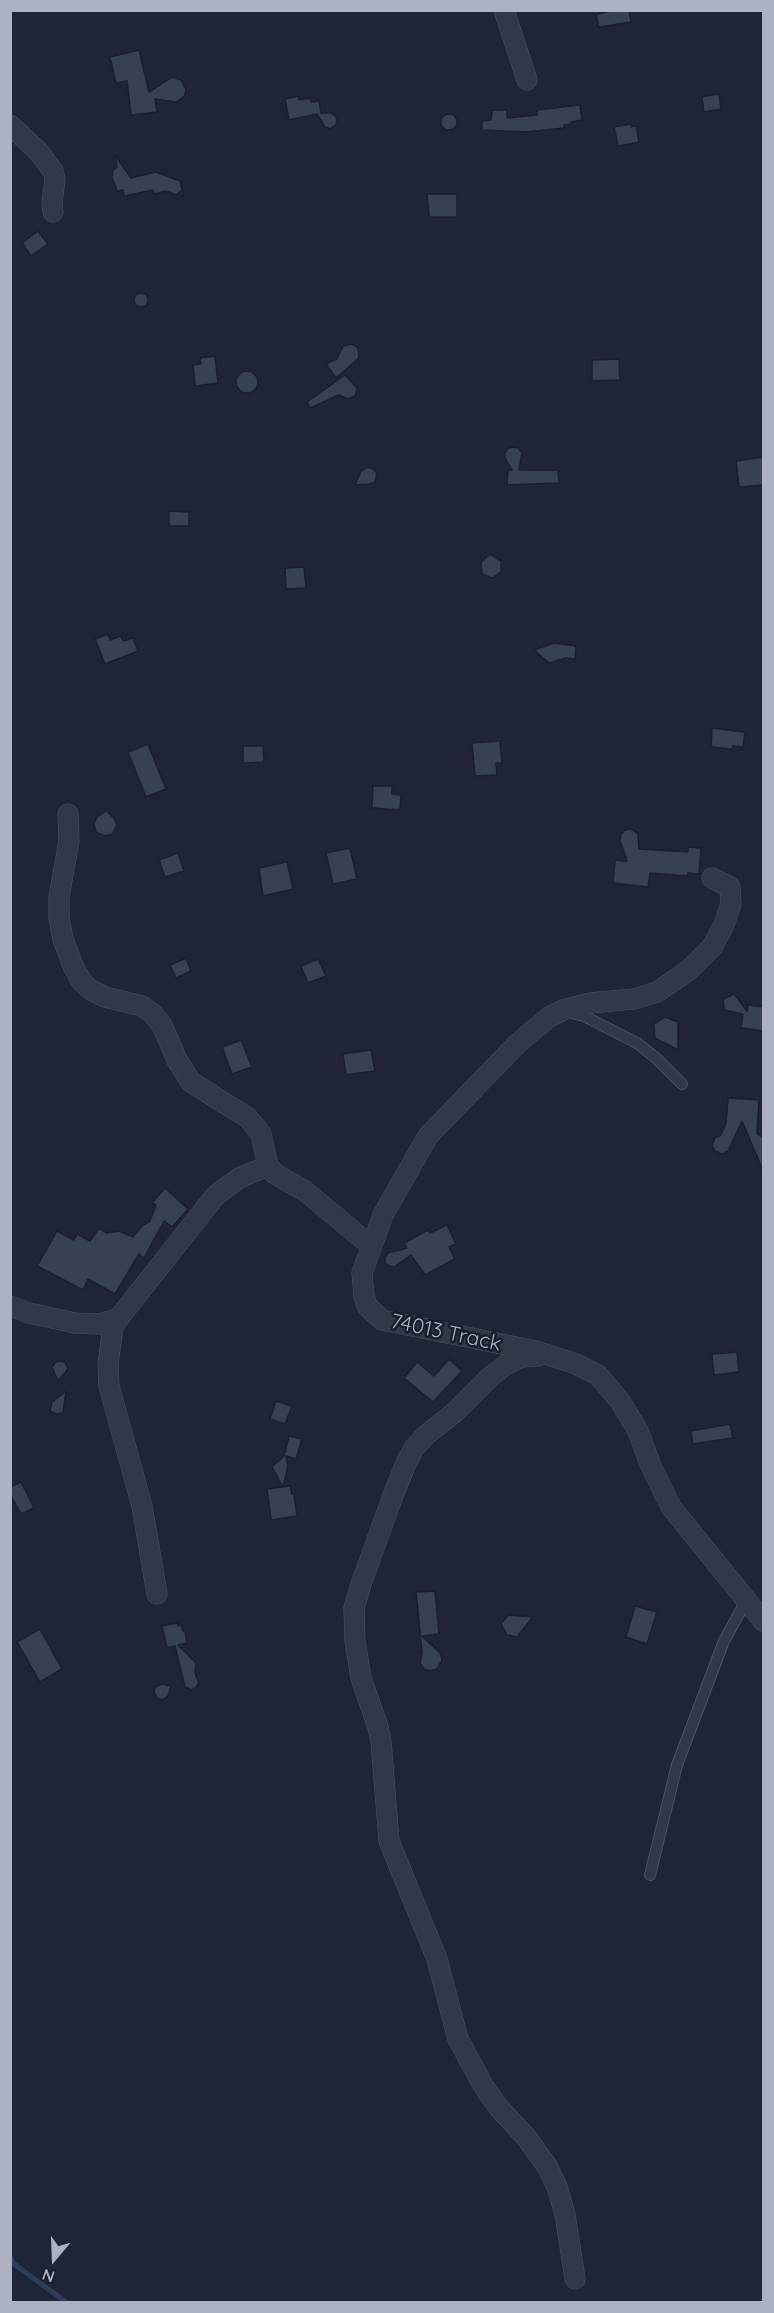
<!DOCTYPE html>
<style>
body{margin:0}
#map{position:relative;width:774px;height:2313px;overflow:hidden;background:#1f2536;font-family:Quicksand,sans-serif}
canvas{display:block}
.frame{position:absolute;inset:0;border:12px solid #acb2c4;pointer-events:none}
.north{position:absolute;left:24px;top:2229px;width:60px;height:60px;-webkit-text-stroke:4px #181d2b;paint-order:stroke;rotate:199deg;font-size:16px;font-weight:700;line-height:24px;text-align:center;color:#acb2c4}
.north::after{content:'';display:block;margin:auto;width:21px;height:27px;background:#acb2c4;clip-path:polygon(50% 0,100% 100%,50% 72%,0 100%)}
</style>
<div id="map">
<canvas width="774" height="2313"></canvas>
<div class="frame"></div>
<div class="north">N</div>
</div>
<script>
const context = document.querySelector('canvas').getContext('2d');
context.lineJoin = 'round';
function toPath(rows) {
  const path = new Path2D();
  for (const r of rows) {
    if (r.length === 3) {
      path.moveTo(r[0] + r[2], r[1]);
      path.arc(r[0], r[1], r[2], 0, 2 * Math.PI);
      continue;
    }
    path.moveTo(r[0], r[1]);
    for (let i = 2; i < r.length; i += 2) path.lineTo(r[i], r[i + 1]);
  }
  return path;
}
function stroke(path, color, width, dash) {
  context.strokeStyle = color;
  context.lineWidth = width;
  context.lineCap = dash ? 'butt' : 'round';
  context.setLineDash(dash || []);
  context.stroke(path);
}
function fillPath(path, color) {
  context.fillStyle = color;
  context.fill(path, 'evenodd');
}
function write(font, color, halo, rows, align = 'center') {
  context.font = font + ' Quicksand,sans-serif';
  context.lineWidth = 5;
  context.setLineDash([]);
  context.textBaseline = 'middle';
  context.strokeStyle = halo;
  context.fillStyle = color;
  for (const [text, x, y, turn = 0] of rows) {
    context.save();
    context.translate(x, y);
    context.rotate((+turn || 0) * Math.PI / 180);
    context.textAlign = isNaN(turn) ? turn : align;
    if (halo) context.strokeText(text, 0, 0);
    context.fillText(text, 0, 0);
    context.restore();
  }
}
stroke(toPath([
 [10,2257,14,2264,66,2302]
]), '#303c5c', 5);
const building = toPath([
 [613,10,629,10,631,22,599,27,596,15,613,10],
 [139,50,149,92,172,77,181,80,186,90,184,97,176,102,155,99,157,112,131,115,127,81,116,83,110,57,139,50],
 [719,94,721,109,704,112,702,97,719,94],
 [299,96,299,100,310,98,311,102,319,101,321,113,331,113,336,116,337,121,336,125,330,129,325,127,317,114,289,120,285,99,299,96],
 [580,105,582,120,571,122,572,124,564,125,564,128,526,132,482,130,482,121,491,120,492,110,507,110,507,118,537,115,537,110,580,105],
 [449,122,8],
 [631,124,631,127,636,126,639,142,618,146,614,127,631,124],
 [115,155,131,178,156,172,180,181,182,190,176,195,166,191,154,194,153,190,124,196,123,190,117,191,112,177,113,170,117,167,115,155],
 [427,194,457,194,457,217,429,217,427,194],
 [38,231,48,244,31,256,22,243,38,231],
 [141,300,7],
 [352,344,358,348,359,358,336,378,326,364,337,359,343,346,352,344],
 [215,356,218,383,195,386,193,365,201,364,200,358,215,356],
 [619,359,620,380,592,381,592,360,619,359],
 [247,382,11],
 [345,375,357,388,355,396,348,399,339,395,310,408,307,402,345,375],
 [513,447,518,448,522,453,519,470,558,470,559,483,507,485,508,470,512,470,505,458,505,453,508,448,513,447],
 [764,457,764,485,739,487,736,461,764,457],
 [368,467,373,469,377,473,375,482,370,484,355,485,361,471,368,467],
 [169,511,189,512,189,526,169,526,169,511],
 [490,554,501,561,501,572,492,578,482,574,481,562,490,554],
 [304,567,306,588,286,589,285,568,304,567],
 [108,634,110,640,121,636,123,641,133,638,138,651,105,664,95,639,108,634],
 [554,643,576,646,575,659,566,658,549,663,534,650,554,643],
 [712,728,745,732,743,747,733,746,732,749,711,747,712,728],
 [500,741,502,763,496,763,497,775,475,776,472,743,500,741],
 [148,744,166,789,146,797,128,752,148,744],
 [243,746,263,746,264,762,243,763,243,746],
 [373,786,392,786,392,794,401,795,400,810,372,808,373,786],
 [106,811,114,818,117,825,112,834,105,836,96,832,94,824,97,817,106,811],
 [631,829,638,834,639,849,688,852,688,847,701,848,699,874,688,873,688,876,650,873,648,887,613,883,615,860,627,861,620,841,621,834,625,830,631,829],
 [350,848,357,879,333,884,326,853,350,848],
 [178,853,184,871,165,877,159,860,178,853],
 [287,862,293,889,263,896,259,868,287,862],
 [186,958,191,971,176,978,170,965,186,958],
 [318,959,326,976,308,983,301,966,318,959],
 [734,994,747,1011,748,1005,764,1007,764,1031,741,1028,743,1014,724,1010,723,999,734,994],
 [665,1017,678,1022,678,1050,655,1038,654,1024,665,1017],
 [241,1040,252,1067,232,1074,222,1047,241,1040],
 [371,1050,375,1071,346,1075,343,1054,371,1050],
 [728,1098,759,1100,757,1134,764,1137,764,1173,742,1121,728,1151,722,1154,715,1151,712,1145,715,1138,721,1135,726,1123,728,1098],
 [165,1188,188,1209,172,1227,164,1221,144,1258,139,1254,115,1294,88,1279,83,1290,37,1266,57,1231,74,1240,77,1234,90,1241,99,1228,107,1233,119,1231,133,1237,142,1226,150,1221,156,1205,152,1203,165,1188],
 [447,1225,456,1244,449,1247,455,1259,425,1275,411,1255,394,1267,389,1266,385,1263,385,1257,388,1253,407,1248,404,1243,428,1230,430,1233,447,1225],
 [737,1352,739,1372,714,1375,712,1354,737,1352],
 [449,1359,462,1371,433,1402,404,1378,417,1362,434,1376,449,1359],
 [57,1361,65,1362,68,1369,58,1381,52,1367,57,1361],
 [66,1391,63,1413,56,1414,50,1411,52,1402,66,1391],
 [276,1401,292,1406,285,1424,270,1419,276,1401],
 [730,1424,733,1438,693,1444,691,1431,730,1424],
 [289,1436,302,1439,296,1459,286,1456,288,1466,283,1487,272,1467,284,1456,289,1436],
 [21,1482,34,1508,21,1514,10,1494,10,1487,21,1482],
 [290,1486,292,1494,294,1494,297,1516,271,1520,267,1489,290,1486],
 [435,1591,439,1634,422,1636,440,1653,442,1660,437,1669,430,1671,424,1669,420,1663,422,1652,416,1592,435,1591],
 [635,1606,657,1612,647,1644,626,1637,635,1606],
 [508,1615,533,1617,517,1637,507,1635,501,1624,508,1615],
 [178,1623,178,1626,181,1625,183,1631,185,1631,187,1643,178,1645,196,1663,195,1673,199,1683,196,1687,192,1690,185,1687,175,1646,167,1648,162,1626,178,1623],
 [40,1629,62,1669,40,1682,17,1642,40,1629],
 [162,1684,171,1686,168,1696,162,1700,157,1698,154,1692,155,1687,162,1684]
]);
fillPath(building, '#384054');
stroke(building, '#1a1f2d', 1.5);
const service = toPath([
 [568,1012,584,1016,637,1043,656,1058,682,1084],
 [650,1875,677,1765,724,1641,746,1601]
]);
const minor = toPath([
 [504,10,527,80],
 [10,125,39,152,53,171,55,179,52,203,53,212],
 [68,814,69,841,59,897,59,918,63,939,73,966,82,982,91,990,105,997,142,1006,152,1013,162,1025,177,1060,191,1082,248,1118,254,1125,261,1134,268,1166,275,1174,305,1191,371,1246],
 [712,878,730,887,731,904,724,925,712,947,688,971,657,992,634,999,590,1003,563,1010,549,1017,517,1044,428,1136,383,1215,362,1273,364,1296,367,1306,382,1320,536,1351,576,1364,598,1375,620,1401,638,1431,651,1466,671,1507,764,1622],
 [10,1306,29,1313,75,1323,99,1324,118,1319,216,1195,239,1178,268,1166],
 [118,1319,113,1327,108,1364,109,1386,142,1506,157,1594],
 [538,1356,522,1357,507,1364,490,1377,454,1413,426,1435,415,1447,407,1461,394,1493,361,1584,354,1608,355,1641,361,1678,378,1727,381,1741,389,1841,437,1959,458,2039,484,2087,499,2108,526,2137,547,2166,557,2187,565,2214,575,2279]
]);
stroke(service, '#4d5262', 12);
stroke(minor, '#4d5262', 21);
stroke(service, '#323847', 10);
stroke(minor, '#323847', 20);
write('21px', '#acb2c4', '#181d2b', [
 ["74013 Track",446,1333,12]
]);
</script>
